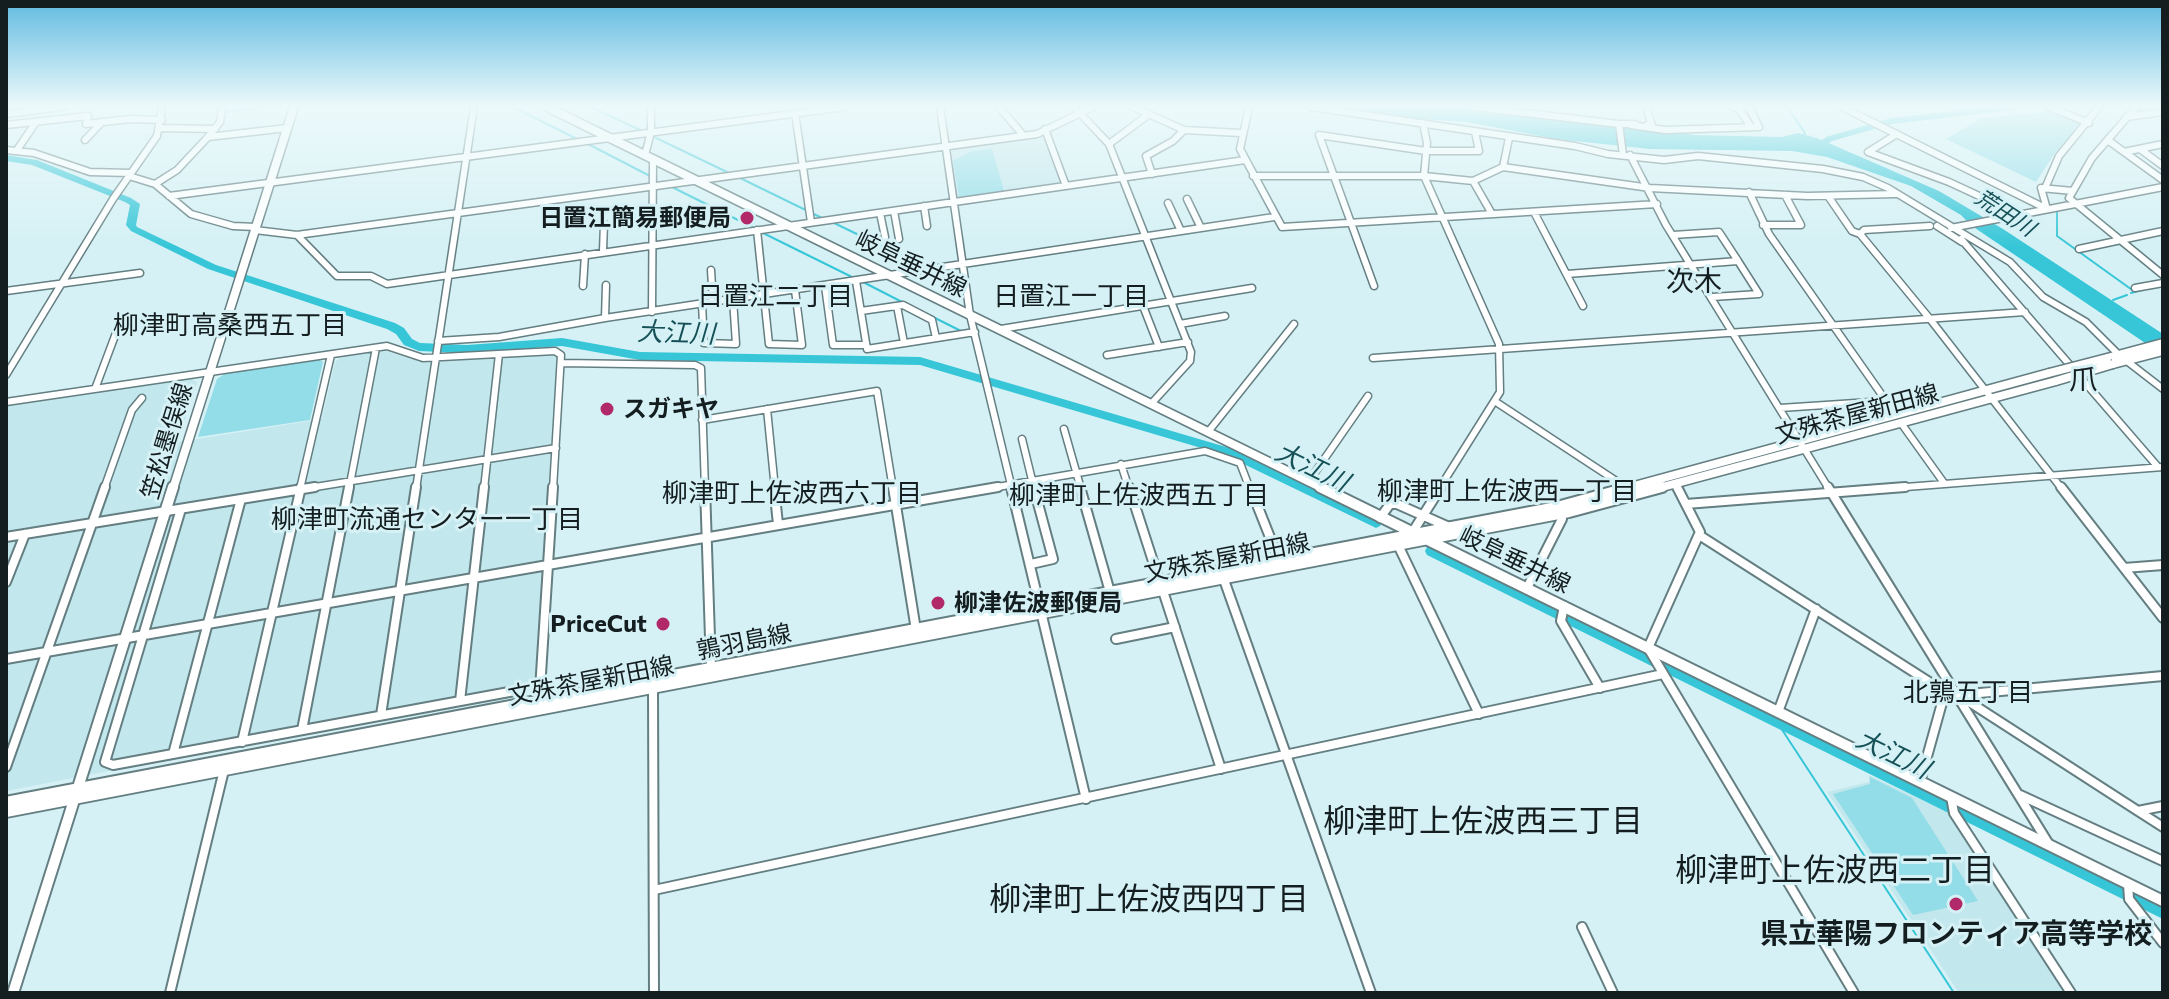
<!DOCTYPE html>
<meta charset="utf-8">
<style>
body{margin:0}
#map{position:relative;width:2169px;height:999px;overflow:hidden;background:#d5f1f5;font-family:Commissioner,sans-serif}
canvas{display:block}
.frame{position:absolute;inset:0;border:8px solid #141e20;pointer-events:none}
</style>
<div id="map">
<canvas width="2169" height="999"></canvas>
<div class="frame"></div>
</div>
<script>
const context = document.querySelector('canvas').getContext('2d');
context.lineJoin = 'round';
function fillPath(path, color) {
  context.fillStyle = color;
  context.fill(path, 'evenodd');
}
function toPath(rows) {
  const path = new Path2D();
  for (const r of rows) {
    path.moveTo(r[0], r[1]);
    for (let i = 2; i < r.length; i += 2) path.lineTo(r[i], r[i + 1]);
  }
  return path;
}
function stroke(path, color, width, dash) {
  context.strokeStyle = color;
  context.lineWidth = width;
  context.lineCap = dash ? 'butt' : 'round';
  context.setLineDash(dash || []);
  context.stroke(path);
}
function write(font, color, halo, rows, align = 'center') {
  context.font = font + ' Commissioner,"Noto Sans JP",sans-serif';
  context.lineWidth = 6;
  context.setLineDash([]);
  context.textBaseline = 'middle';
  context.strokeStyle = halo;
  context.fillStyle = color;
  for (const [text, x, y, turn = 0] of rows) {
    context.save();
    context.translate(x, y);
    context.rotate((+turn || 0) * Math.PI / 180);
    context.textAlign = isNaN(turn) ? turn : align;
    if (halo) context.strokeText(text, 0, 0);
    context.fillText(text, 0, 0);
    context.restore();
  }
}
fillPath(toPath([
 [1044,133,1064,185,957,198,949,149],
 [386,351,424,363,553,353,559,358,536,688,6,791,6,405,190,378,197,382,178,442,322,419,335,362,343,356],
 [1869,775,1954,815,2068,993,1959,993,1827,792,1869,782]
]), '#c2e7ed');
fillPath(toPath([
 [2055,111,2086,125,2055,153,2036,182,1946,139,1982,118],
 [992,149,1004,191,959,197,953,161,972,151],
 [318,359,323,362,310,420,198,437,217,379,226,373],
 [1870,777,1912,798,1978,901,1913,915,1833,794,1870,784]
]), '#93dde8');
fillPath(toPath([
 [1335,107,1456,107,1695,135,1782,137,1798,133,1817,138,1939,191,2003,229,2163,334,2163,355,1972,226,1961,215,1911,186,1827,157,1792,151,1650,149,1556,139,1467,122,1405,118]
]), '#36c6d7');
stroke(toPath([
 [226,107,226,112,266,107],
 [513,107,579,140],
 [591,107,642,131],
 [1787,107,1805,133,1804,137],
 [652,136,729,173],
 [588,144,650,176],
 [738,177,822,218],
 [670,186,754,228],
 [2057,210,2057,236,2135,292],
 [832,222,925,267],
 [763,233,854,278],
 [863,282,904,303],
 [2131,293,2142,290],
 [2113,300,2127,295],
 [931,316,961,331],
 [1777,722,1954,993]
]), '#36c6d7', 2);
fillPath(toPath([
 [1990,107,2016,107,2012,110,1892,124,1832,141,1818,151,1815,152,1810,149,1826,137,1891,118,1990,107],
 [6,155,37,160,131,198,140,204,136,225,137,227,216,265,395,323,404,328,412,339,420,343,467,345,562,338,640,352,920,357,1233,449,1380,520,1382,523,1380,526,1376,528,1372,526,1225,455,920,365,640,360,562,346,467,353,419,351,404,345,396,334,387,329,208,269,131,231,126,225,130,205,125,202,32,165,6,161,6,155],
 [1431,546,2163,903,2163,919,1427,555,1425,551,1427,547,1431,546]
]), '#36c6d7');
const minorFar1 = toPath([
 [940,107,970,315,1012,489],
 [999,107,1023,135],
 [1074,107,1109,144,1191,352,1190,361,1151,404],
 [1133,107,1184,130,1241,133],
 [1249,107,1240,149,1282,227,1657,204],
 [1311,107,1575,146,1608,154,1664,160,1698,156,1823,169,1863,177,1888,188,2010,262,2043,297,2086,322,2119,355,2163,389],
 [1475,107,1619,124],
 [1646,107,1652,126,1647,125],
 [1733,107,1739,109,1751,127],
 [1842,107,2047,209],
 [2049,107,2089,123],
 [2136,107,2092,158,2069,198,2163,275],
 [795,113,811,222],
 [6,114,62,107],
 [2126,117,2163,112],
 [1423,123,1427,143,1424,176,1499,344,1500,392,1439,489],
 [6,125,88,116,86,124,130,119,162,120],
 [1631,125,1665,130,1759,127,1749,107],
 [160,128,215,129],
 [1045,129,1066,186],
 [1897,134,1868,152,1949,182,2018,214],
 [208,137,287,128],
 [85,140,102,122],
 [2109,141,2163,180],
 [1109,144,1148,115],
 [2140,149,2163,166],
 [6,150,34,153,90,172,131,173],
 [17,150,36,122],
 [2124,152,2163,144],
 [645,155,651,132,651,107],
 [1623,155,1619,124,1635,124],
 [1630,155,1666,225,1829,489],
 [1503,167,1509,138],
 [1152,174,1146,156,1173,141,1184,130],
 [129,176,155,184,191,214,233,226,256,227],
 [1253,176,1424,176,1473,181,1503,167,1650,188,1807,196,1896,194],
 [1473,181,1492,214],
 [155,184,177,170,208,137,220,122,222,107],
 [2046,186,2059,156,2099,107],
 [1749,192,1769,234,1896,415],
 [169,196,845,107],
 [1828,196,1852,231,1860,234,1930,319,2062,489],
 [1187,199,1201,228],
 [1168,203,1181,231],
 [924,206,927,226],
 [2047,209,2041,188,2073,191],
 [894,211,899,239],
 [1534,212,1583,306],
 [880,213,885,237],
 [1763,225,1801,225,1785,195],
 [1937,226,1962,242],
 [1951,228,2163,187],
 [255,230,297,235,1037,134,1093,107],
 [757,230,769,344,802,345,795,290],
 [1860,234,1864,230,1930,226],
 [297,235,337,276,371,276,387,284,1245,160],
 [1961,239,2158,467],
 [2079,249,2163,231],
 [603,251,604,223],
 [711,270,713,302],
 [1567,274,1738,261,1719,232,1673,235],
 [856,281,867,349,975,332],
 [583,286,585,254],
 [825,286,833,345,866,345],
 [1374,286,1319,135,1426,151,1479,151,1475,132],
 [2135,288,2163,283],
 [6,291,140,273],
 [1712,297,1759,294,1738,261],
 [702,304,704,343,736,344,733,299],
 [897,306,904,343],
 [1143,306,1159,347],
 [861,311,903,305,932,320,936,338],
 [652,312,653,159],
 [605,318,606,285],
 [1180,324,1225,316],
 [1001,329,1252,288],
 [438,341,499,337,605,318,1274,217],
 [1107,355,1188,342],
 [1373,358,2025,312],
 [562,363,695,365,701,368,705,489],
 [6,375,113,199,157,136,162,107],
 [95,389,119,325],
 [6,402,387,346,423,358,555,351,561,355,553,489],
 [1496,402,1627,488],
 [1780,408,1886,401],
 [767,409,775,489],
 [702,420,877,391,893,489],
 [1901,423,1944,483],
 [1064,429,1081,489],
 [1208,432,1294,324],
 [1022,439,1032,480],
 [1121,464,1129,489],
 [1309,481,1368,396],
 [1676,485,1678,489],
 [104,489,132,410,142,398],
 [300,489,331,355],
 [303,489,556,448],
 [349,489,376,348],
 [416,489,474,107],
 [484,489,499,354],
 [986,489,1205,451,1240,463,1250,489],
 [1880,489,2163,467]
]);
const minor = toPath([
 [705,487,711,668],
 [774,487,778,524],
 [893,487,916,630],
 [1011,487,1086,799],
 [1080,487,1110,592],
 [1129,487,1160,583],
 [1250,487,1279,560],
 [1677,487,1700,532,1648,648,1854,993],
 [1828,487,2050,846],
 [2061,487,2163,618],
 [1015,499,1036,496,1053,559,1031,564],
 [1686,504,1905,487],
 [181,509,105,762,113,765,520,690],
 [1380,518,1390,504,1397,504,1449,527],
 [1412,533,1441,487],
 [1699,535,1945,692,1961,699],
 [6,537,315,487],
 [1398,545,1479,714],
 [2124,568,2163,565],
 [1223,577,1371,993],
 [6,582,25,534],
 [1527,588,1562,519,1560,514],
 [1163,591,1221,769],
 [1564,606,1561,621,1600,688],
 [1116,639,1175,627],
 [6,659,548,565,553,487],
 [653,689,654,993],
 [1958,695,2163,676],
 [1960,696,2138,811],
 [460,701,484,487],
 [539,705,548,565,998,487],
 [1778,712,1816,609],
 [381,715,416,487],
 [302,730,349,487],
 [242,742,301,487],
 [173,754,241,499],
 [6,767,105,487],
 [1920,782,1945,692],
 [2020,795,2163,861],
 [1951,797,1954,813,2071,993],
 [2163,806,2138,811,2163,827],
 [2128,884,2129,899,2163,943],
 [654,890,1663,674],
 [1582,927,1613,993],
 [170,993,224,770]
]);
const majorFar1 = toPath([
 [547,107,1324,489],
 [2107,358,2163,343],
 [2113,364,2163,351],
 [173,489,294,107],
 [1623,489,2049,373],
 [1655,489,2056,381]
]);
const major = toPath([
 [1320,487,2163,901],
 [6,802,1557,507,1630,487],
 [6,812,1569,512,1662,487],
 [13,993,173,487]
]);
stroke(minorFar1, '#647e81', 9);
stroke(minor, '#647e81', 12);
stroke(majorFar1, '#647e81', 11);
stroke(major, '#647e81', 14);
stroke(minorFar1, '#fff', 6);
stroke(minor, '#fff', 8);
stroke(majorFar1, '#fff', 8);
stroke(major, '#fff', 10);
const majorBridge = toPath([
 [2049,373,2107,358],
 [2056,381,2113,364]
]);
stroke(majorBridge, '#647e81', 11, []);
stroke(majorBridge, '#fff', 8);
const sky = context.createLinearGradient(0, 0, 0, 247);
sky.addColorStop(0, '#61bbe1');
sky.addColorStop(0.43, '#ecf9fa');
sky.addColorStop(1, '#ecf9fa00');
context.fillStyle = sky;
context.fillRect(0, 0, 2169, 247);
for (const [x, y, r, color] of [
 [747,218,8,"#b22969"],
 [607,409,8,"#b22969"],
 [938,603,8,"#b22969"],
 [663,624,8,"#b22969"],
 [1956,904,8,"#b22969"]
]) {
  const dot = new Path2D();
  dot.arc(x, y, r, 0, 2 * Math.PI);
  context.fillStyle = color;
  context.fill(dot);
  stroke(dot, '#d5f1f5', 3);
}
write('italic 22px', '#165158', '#d5f1f5', [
 ["荒田川",2005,213,33]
]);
write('bold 24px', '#141e20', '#d5f1f5', [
 ["日置江簡易郵便局",731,218],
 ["スガキヤ",623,409,"left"],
 ["柳津佐波郵便局",954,603,"left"],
 ["PriceCut",647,624]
], 'right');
write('24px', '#141e20', '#d5f1f5', [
 ["岐阜垂井線",911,264,26],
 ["文殊茶屋新田線",1857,414,-15],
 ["笠松墨俣線",167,441,-73],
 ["文殊茶屋新田線",1227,558,-11],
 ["岐阜垂井線",1515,560,26],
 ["鶉羽島線",744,642,-11],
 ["文殊茶屋新田線",591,681,-11]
]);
write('26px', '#141e20', '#d5f1f5', [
 ["日置江二丁目",775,296],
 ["日置江一丁目",1071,296],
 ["柳津町高桑西五丁目",230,325],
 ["柳津町上佐波西一丁目",1507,491],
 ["柳津町上佐波西六丁目",792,493],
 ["柳津町上佐波西五丁目",1139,495],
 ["柳津町流通センター一丁目",427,519],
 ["北鶉五丁目",1968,692]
]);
write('italic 26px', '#165158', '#d5f1f5', [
 ["大江川",676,333,2],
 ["大江川",1312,467,26],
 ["大江川",1893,754,26]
]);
write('28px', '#141e20', '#d5f1f5', [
 ["次木",1694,282],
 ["爪",2083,380]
]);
write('bold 28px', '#141e20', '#d5f1f5', [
 ["県立華陽フロンティア高等学校",1956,934]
]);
write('32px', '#141e20', '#d5f1f5', [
 ["柳津町上佐波西三丁目",1483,821],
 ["柳津町上佐波西二丁目",1835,870],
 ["柳津町上佐波西四丁目",1149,899]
]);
</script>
